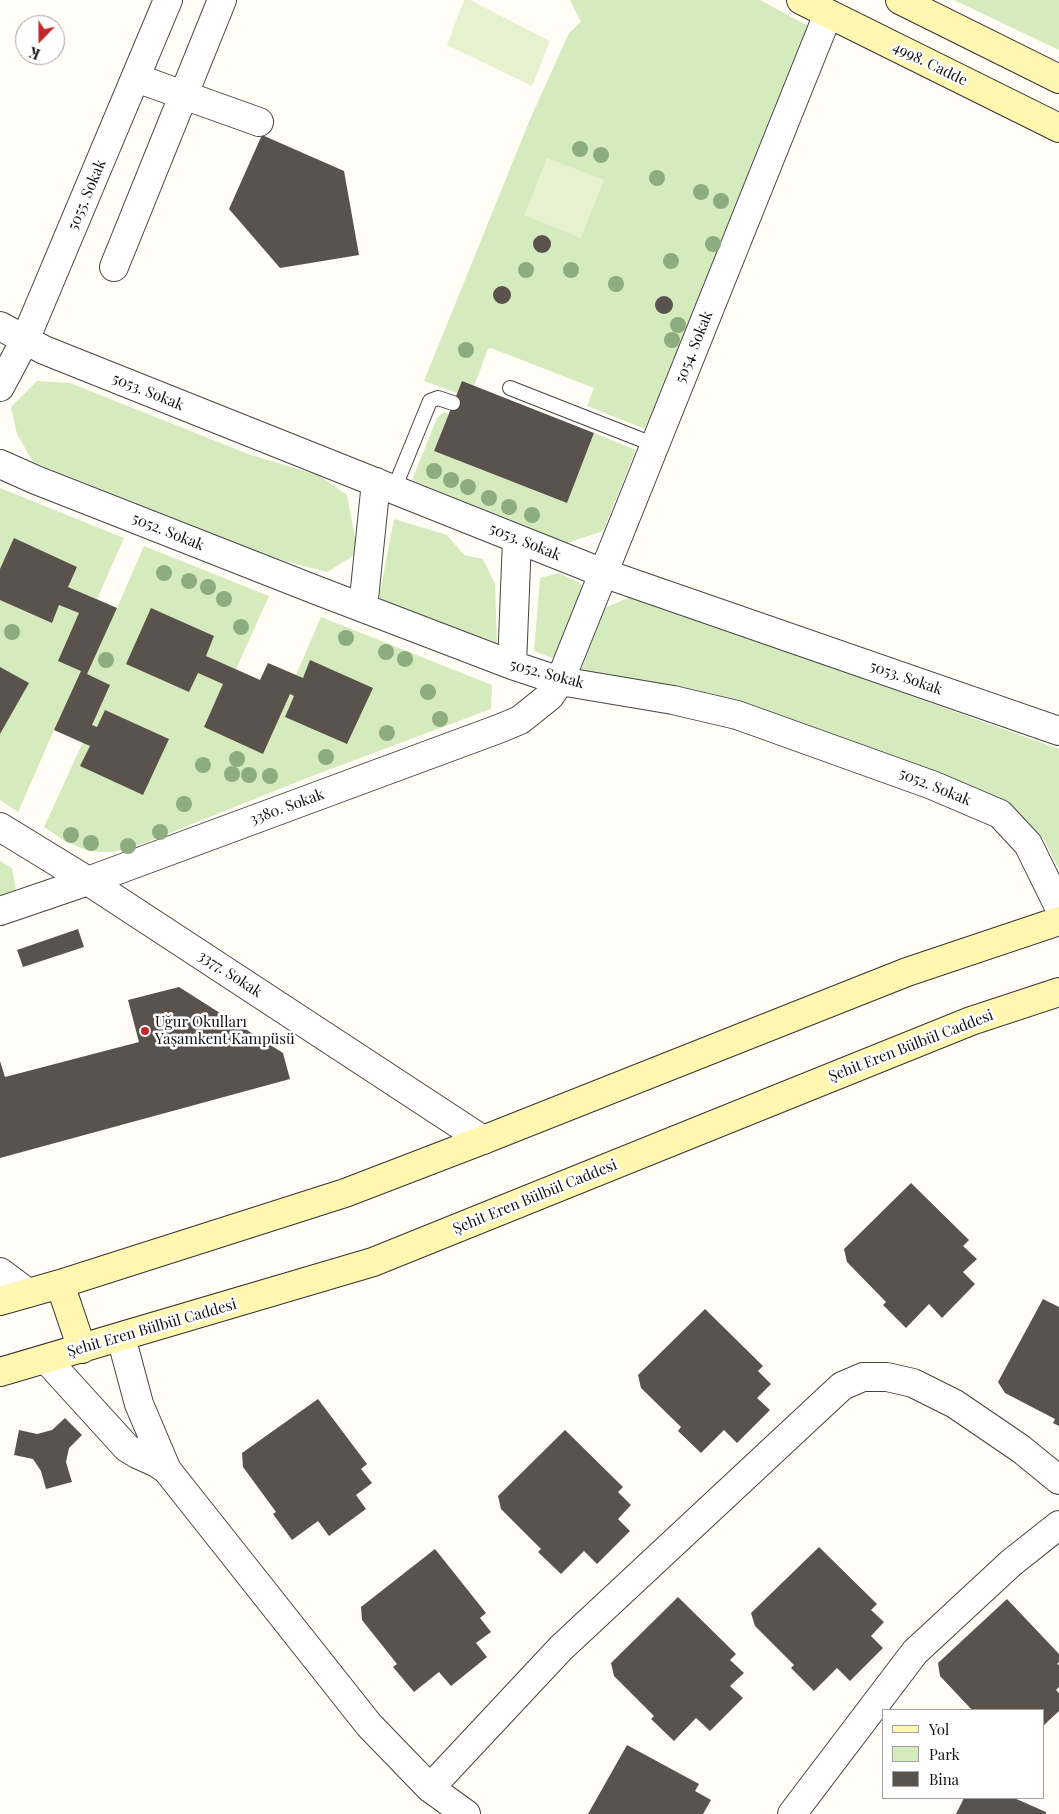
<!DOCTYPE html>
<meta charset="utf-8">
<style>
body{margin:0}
#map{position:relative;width:1059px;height:1814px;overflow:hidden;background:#fffdf5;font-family:"Playfair Display",serif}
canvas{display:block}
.legend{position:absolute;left:882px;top:1709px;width:162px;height:90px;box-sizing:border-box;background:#fff;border:1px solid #a0a0a0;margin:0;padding:6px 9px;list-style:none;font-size:15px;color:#111}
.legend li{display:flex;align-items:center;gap:10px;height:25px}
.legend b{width:25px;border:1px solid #a0a0a0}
.north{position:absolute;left:15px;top:15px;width:50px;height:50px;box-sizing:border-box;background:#fff;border:1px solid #a0a0a0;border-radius:50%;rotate:202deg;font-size:14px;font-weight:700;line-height:20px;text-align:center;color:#111}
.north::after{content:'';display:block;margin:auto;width:18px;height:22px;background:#c4262e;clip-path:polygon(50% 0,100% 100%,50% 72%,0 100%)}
</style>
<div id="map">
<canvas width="1059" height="1814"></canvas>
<ul class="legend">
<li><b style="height:6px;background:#fff6b0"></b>Yol</li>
<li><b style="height:14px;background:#d5ebbd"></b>Park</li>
<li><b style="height:14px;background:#5a524d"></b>Bina</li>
</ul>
<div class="north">K</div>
</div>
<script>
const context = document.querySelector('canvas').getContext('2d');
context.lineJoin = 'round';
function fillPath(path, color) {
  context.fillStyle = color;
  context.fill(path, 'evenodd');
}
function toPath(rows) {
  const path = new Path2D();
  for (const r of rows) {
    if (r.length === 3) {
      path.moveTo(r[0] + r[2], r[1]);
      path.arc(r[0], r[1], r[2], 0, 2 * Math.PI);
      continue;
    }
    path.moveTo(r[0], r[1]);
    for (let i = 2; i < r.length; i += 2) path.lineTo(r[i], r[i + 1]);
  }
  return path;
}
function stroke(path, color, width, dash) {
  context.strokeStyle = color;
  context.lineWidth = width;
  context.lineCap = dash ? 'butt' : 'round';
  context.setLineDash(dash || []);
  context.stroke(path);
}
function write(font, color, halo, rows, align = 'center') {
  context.font = font + ' "Playfair Display",serif';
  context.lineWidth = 5;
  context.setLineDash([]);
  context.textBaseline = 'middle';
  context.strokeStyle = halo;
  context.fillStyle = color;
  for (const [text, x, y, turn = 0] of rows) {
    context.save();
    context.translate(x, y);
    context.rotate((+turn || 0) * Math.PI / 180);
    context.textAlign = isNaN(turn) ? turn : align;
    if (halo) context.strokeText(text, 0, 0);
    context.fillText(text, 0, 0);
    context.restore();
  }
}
fillPath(toPath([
 [570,0,760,0,812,28,645,429,587,406,594,388,491,348,488,349,474,386,462,381,457,393,424,381,531,117,569,33,581,22],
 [954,0,1059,0,1059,50],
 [37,381,70,383,248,454,318,475,347,495,358,553,327,572,277,559,33,462,17,434,11,407],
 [444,412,449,414,434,451,567,503,594,433,636,450,603,531,567,543,412,480,437,418],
 [0,488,124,538,97,599,117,608,144,546,269,596,236,669,247,674,260,680,268,663,296,675,321,617,492,685,491,709,312,776,132,848,112,852,97,852,81,848,65,841,44,827,83,742,54,730,18,812,0,800],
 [394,519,447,535,464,555,483,559,495,584,497,643,387,604,379,597],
 [559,573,580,583,583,590,555,659,534,651,540,578],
 [632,596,1059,749,1059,865,1057,866,1043,838,985,798,580,673,605,608],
 [0,861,12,868,16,891,0,896]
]), '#d5ebbd');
fillPath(toPath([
 [464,0,470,0,550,41,532,86,447,45],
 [547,158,604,180,581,238,524,215]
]), '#e6f2cf');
fillPath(toPath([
 [262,135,344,171,359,255,280,268,229,209],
 [542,244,9],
 [502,295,9],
 [664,305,9],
 [462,381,594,433,567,503,434,451],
 [14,538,77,567,68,587,117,608,87,674,110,685,92,725,97,727,105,710,169,739,143,795,80,766,90,746,54,730,81,671,58,661,79,613,59,605,52,623,0,600,0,569],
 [151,608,214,636,206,656,260,680,268,663,303,678,310,660,373,688,347,744,285,717,294,696,290,694,263,754,204,727,223,684,198,673,189,692,126,664],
 [0,667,29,683,0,734],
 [78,929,84,947,23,967,17,950],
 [179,987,283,1053,290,1079,0,1158,0,1061,5,1077,139,1042,128,1000],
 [911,1183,969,1240,963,1246,977,1259,963,1272,975,1284,942,1318,929,1304,906,1328,883,1305,886,1302,847,1262,844,1249],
 [1043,1299,1059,1307,1059,1426,1053,1423,1055,1419,1005,1393,998,1382],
 [705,1309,763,1366,758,1371,771,1384,757,1398,770,1410,737,1443,724,1430,701,1453,678,1431,681,1427,641,1388,638,1375],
 [318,1399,367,1464,361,1469,372,1483,356,1495,366,1509,329,1536,318,1521,292,1540,273,1514,276,1512,243,1467,242,1453],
 [65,1418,82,1435,69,1448,66,1462,72,1482,46,1489,41,1471,33,1459,14,1455,19,1430,37,1434,52,1430],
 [565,1430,623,1487,618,1492,631,1505,618,1519,630,1531,597,1564,584,1551,561,1574,538,1552,541,1549,501,1509,498,1496],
 [819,1547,877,1604,871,1610,884,1622,871,1636,883,1648,850,1681,837,1668,814,1691,791,1668,794,1665,755,1626,751,1613],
 [435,1549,486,1613,480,1618,491,1632,476,1643,487,1657,451,1686,439,1672,414,1692,393,1667,397,1664,362,1620,361,1607],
 [678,1597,736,1654,730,1660,744,1673,730,1686,743,1698,710,1731,696,1718,674,1741,651,1719,654,1716,614,1676,611,1663],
 [1007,1599,1059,1654,1059,1662,1057,1664,1059,1665,1059,1687,1056,1690,1059,1693,1059,1711,1043,1726,1043,1710,972,1710,940,1676,938,1663],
 [627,1745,699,1784,695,1791,711,1800,703,1814,588,1814],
 [964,1798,1014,1798,1046,1812,1046,1814,956,1814]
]), '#5a524d');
const lane = toPath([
 [510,388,655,445],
 [394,489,430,401,438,398,453,403]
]);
const street = toPath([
 [136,78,259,122],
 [114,267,222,0],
 [0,326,44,350,603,573,1059,731],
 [0,387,25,340,168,0],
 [0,464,36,480,316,590,512,665,560,681,673,700,737,715,932,785,1000,814,1028,844,1059,907],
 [363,608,376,482],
 [512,665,517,539],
 [0,827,88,881,483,1140],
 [0,911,88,881,501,728,520,720,550,696,560,681,828,14],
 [0,1272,28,1293],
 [121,1337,139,1404,167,1470],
 [46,1359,127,1448,137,1454,157,1463,167,1470,369,1725,430,1788,466,1814],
 [430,1788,561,1648,842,1386,863,1377,887,1377,913,1383,955,1404,1021,1449,1059,1480],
 [792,1814,915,1652,1011,1563,1059,1525]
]);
const secondary = toPath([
 [801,0,1059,128],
 [900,0,1059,79],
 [60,1284,82,1349],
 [0,1301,60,1284,345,1193,483,1140,907,972,1059,921],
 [0,1372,373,1262,971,1021,1059,992]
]);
stroke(lane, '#444', 16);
stroke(street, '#444', 30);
stroke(secondary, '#333', 30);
stroke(lane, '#fff', 14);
stroke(street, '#fff', 28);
stroke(secondary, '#fff6b0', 28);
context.fillStyle = '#8dad7f';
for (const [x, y] of [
 [580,149],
 [601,155],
 [657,178],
 [701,192],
 [721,201],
 [713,244],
 [671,261],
 [526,270],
 [571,270],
 [616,284],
 [678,325],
 [672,340],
 [466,350],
 [434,471],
 [451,480],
 [468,487],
 [489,498],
 [509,507],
 [532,515],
 [164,573],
 [189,581],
 [208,587],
 [224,599],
 [241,627],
 [12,632],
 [346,638],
 [386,652],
 [405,659],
 [106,660],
 [428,692],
 [440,719],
 [387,733],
 [326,757],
 [237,759],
 [203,765],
 [232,774],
 [249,775],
 [270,776],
 [184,804],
 [160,832],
 [71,835],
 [91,843],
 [128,846]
]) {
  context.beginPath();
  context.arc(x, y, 8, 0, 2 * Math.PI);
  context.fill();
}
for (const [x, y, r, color] of [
 [145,1031,5,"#c4262e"]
]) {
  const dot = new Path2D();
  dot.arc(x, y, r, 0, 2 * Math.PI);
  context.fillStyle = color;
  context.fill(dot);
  stroke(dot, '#fff', 2);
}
write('15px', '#111', '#fff', [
 ["4998. Cadde",930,64,26],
 ["5055. Sokak",87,195,-67],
 ["5054. Sokak",694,347,-68],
 ["5053. Sokak",148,392,22],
 ["5052. Sokak",168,532,22],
 ["5053. Sokak",525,542,22],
 ["5052. Sokak",547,674,15],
 ["5053. Sokak",906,678,19],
 ["5052. Sokak",935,787,22],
 ["3380. Sokak",287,807,-20],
 ["3377. Sokak",230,974,33],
 ["Şehit Eren Bülbül Caddesi",911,1046,-21],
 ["Şehit Eren Bülbül Caddesi",535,1197,-22],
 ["Şehit Eren Bülbül Caddesi",152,1328,-16]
]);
write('15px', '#111', '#fff', [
 ["Uğur Okulları",155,1022],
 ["Yaşamkent Kampüsü",155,1039]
], 'left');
</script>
